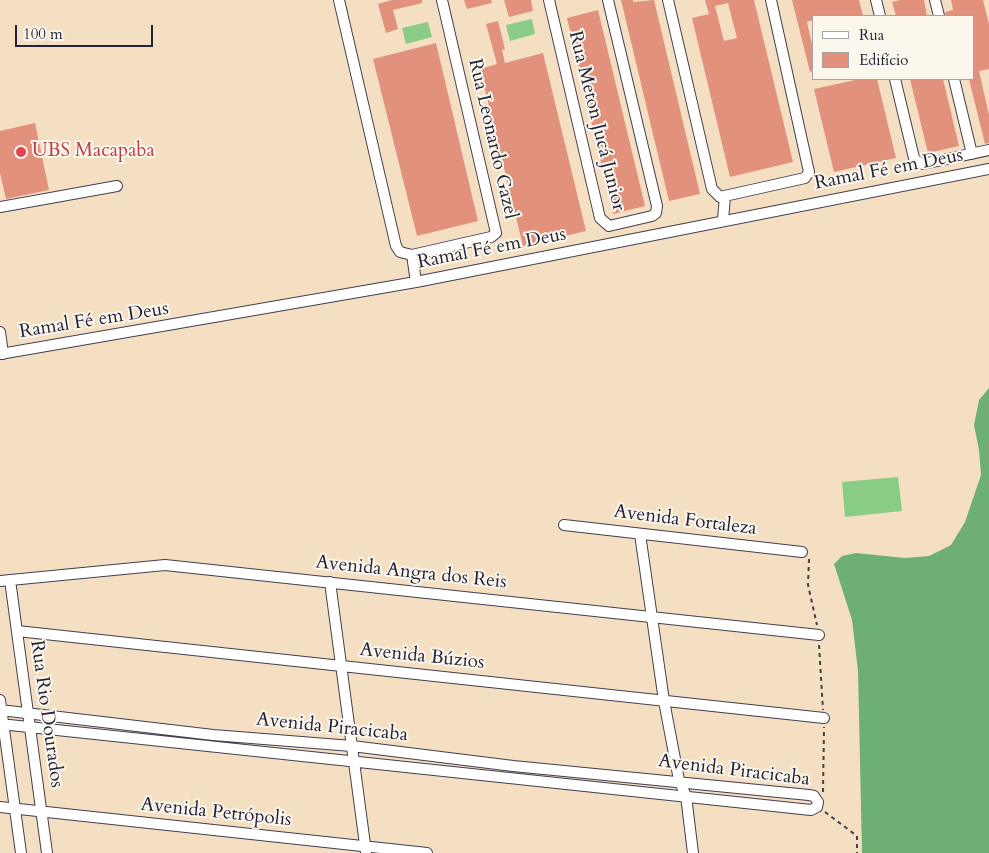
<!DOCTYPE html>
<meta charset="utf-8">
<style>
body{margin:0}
#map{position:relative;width:989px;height:853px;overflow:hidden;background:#f5dfc3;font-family:Cardo,serif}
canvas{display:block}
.legend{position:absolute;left:812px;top:15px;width:162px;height:65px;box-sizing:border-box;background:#fbf7ec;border:1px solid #a4a2a5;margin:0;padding:6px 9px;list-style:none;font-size:15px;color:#22223b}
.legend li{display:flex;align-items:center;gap:10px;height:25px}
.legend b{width:25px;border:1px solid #a4a2a5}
.scale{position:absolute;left:15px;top:25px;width:138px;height:22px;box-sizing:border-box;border:2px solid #22223b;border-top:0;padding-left:6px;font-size:15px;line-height:18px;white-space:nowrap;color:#22223b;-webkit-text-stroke:4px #fbf7ec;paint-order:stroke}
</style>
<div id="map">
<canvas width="989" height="853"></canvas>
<ul class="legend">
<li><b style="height:6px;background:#fff"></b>Rua</li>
<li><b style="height:14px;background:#e1917c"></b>Edifício</li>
</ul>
<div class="scale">100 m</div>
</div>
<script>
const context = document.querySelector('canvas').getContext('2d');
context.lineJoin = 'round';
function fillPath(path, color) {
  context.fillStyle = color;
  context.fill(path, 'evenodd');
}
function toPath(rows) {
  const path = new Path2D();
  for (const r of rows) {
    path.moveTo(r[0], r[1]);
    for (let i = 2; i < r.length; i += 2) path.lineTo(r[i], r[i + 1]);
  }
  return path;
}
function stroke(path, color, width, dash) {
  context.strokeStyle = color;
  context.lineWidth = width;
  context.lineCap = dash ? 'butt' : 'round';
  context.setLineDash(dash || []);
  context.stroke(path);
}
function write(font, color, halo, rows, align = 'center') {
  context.font = font + ' Cardo,serif';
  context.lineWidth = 4;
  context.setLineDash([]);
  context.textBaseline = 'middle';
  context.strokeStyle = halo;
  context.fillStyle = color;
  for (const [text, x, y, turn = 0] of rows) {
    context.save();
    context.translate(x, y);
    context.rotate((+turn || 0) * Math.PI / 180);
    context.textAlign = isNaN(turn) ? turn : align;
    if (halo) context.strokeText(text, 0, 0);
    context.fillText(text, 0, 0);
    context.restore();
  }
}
fillPath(toPath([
 [532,19,535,34,510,41,506,25],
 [428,22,432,37,406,44,402,28],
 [898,477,902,511,845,517,842,482]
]), '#88cc86');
fillPath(toPath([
 [989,388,989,853,862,853,858,671,852,620,834,564,842,556,856,553,905,558,929,556,951,545,965,522,981,475,979,450,974,425,979,400]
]), '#6eb073');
fillPath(toPath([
 [392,0,422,0,422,3,393,10,398,29,386,33,378,4],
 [464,0,491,0,492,3,467,9],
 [504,0,531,0,533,11,509,17],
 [621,0,633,0,633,2,654,0,700,194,669,201],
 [705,0,754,0,793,162,730,177,692,18,709,14],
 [728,3,737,38,724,41,715,6],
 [792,0,859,0,863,16,813,16,813,20,807,22,813,48,813,71,810,72],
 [900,0,924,0,927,16,896,16,892,2],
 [951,0,983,0,989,24,989,69,979,71,989,115,989,143,985,144,969,79,973,79,973,16,946,16,945,12,953,10],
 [598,10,645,206,613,214,567,18],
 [498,21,505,49,502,50,505,63,543,53,586,231,523,246,480,69,497,64,486,24],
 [436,43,478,221,417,236,373,59],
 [860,79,877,79,896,158,834,172,814,89],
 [910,79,943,79,959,146,928,153],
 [35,123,49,190,6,199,0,173,0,131]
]), '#e1917c');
const street = toPath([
 [339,0,396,246,400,252,412,255,491,237,496,233,442,0],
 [549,0,600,218,609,226,652,216,656,213,657,206,608,0],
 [668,0,712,189,720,197,805,178,809,172,771,0],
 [876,0,880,16],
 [935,0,939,16],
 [895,79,914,158,917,161,923,164,989,150],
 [954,79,972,154],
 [0,207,117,186],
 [723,220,725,196],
 [412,255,416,282],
 [0,332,3,354],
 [0,354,416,282,989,169],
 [564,525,802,552],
 [640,534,664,701,679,780,686,796,693,853],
 [10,580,47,853],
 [0,581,165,565,819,635],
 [330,582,366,852],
 [17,631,824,718],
 [0,700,21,853],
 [0,710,213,735,352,746,513,766,809,795,814,796,818,802,817,807,811,810,0,724],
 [0,807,427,853]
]);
stroke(street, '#423e4f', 12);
stroke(toPath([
 [809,559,808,585,817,625],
 [819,645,823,710],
 [823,792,824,727],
 [825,812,857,836,857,853]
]), '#423e4f', 2, [4, 4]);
stroke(street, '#fff', 10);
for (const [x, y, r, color] of [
 [21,152,6,"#e0444e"]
]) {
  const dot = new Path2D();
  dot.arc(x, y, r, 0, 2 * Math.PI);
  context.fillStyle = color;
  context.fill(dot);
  stroke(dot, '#fbf7ec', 2);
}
write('19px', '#22223b', '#fbf7ec', [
 ["Rua Meton Jucá Junior",596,121,76],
 ["Rua Leonardo Gazel",492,139,77],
 ["Ramal Fé em Deus",889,170,-11],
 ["Ramal Fé em Deus",492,249,-11],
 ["Ramal Fé em Deus",94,321,-9],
 ["Avenida Fortaleza",685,521,7],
 ["Avenida Angra dos Reis",411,573,6],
 ["Avenida Búzios",422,657,6],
 ["Rua Rio Dourados",46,714,82],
 ["Avenida Piracicaba",332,728,6],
 ["Avenida Piracicaba",734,771,7],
 ["Avenida Petrópolis",216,813,6]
]);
write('19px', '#be3a42', '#fbf7ec', [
 ["UBS Macapaba",32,152]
], 'left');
</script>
